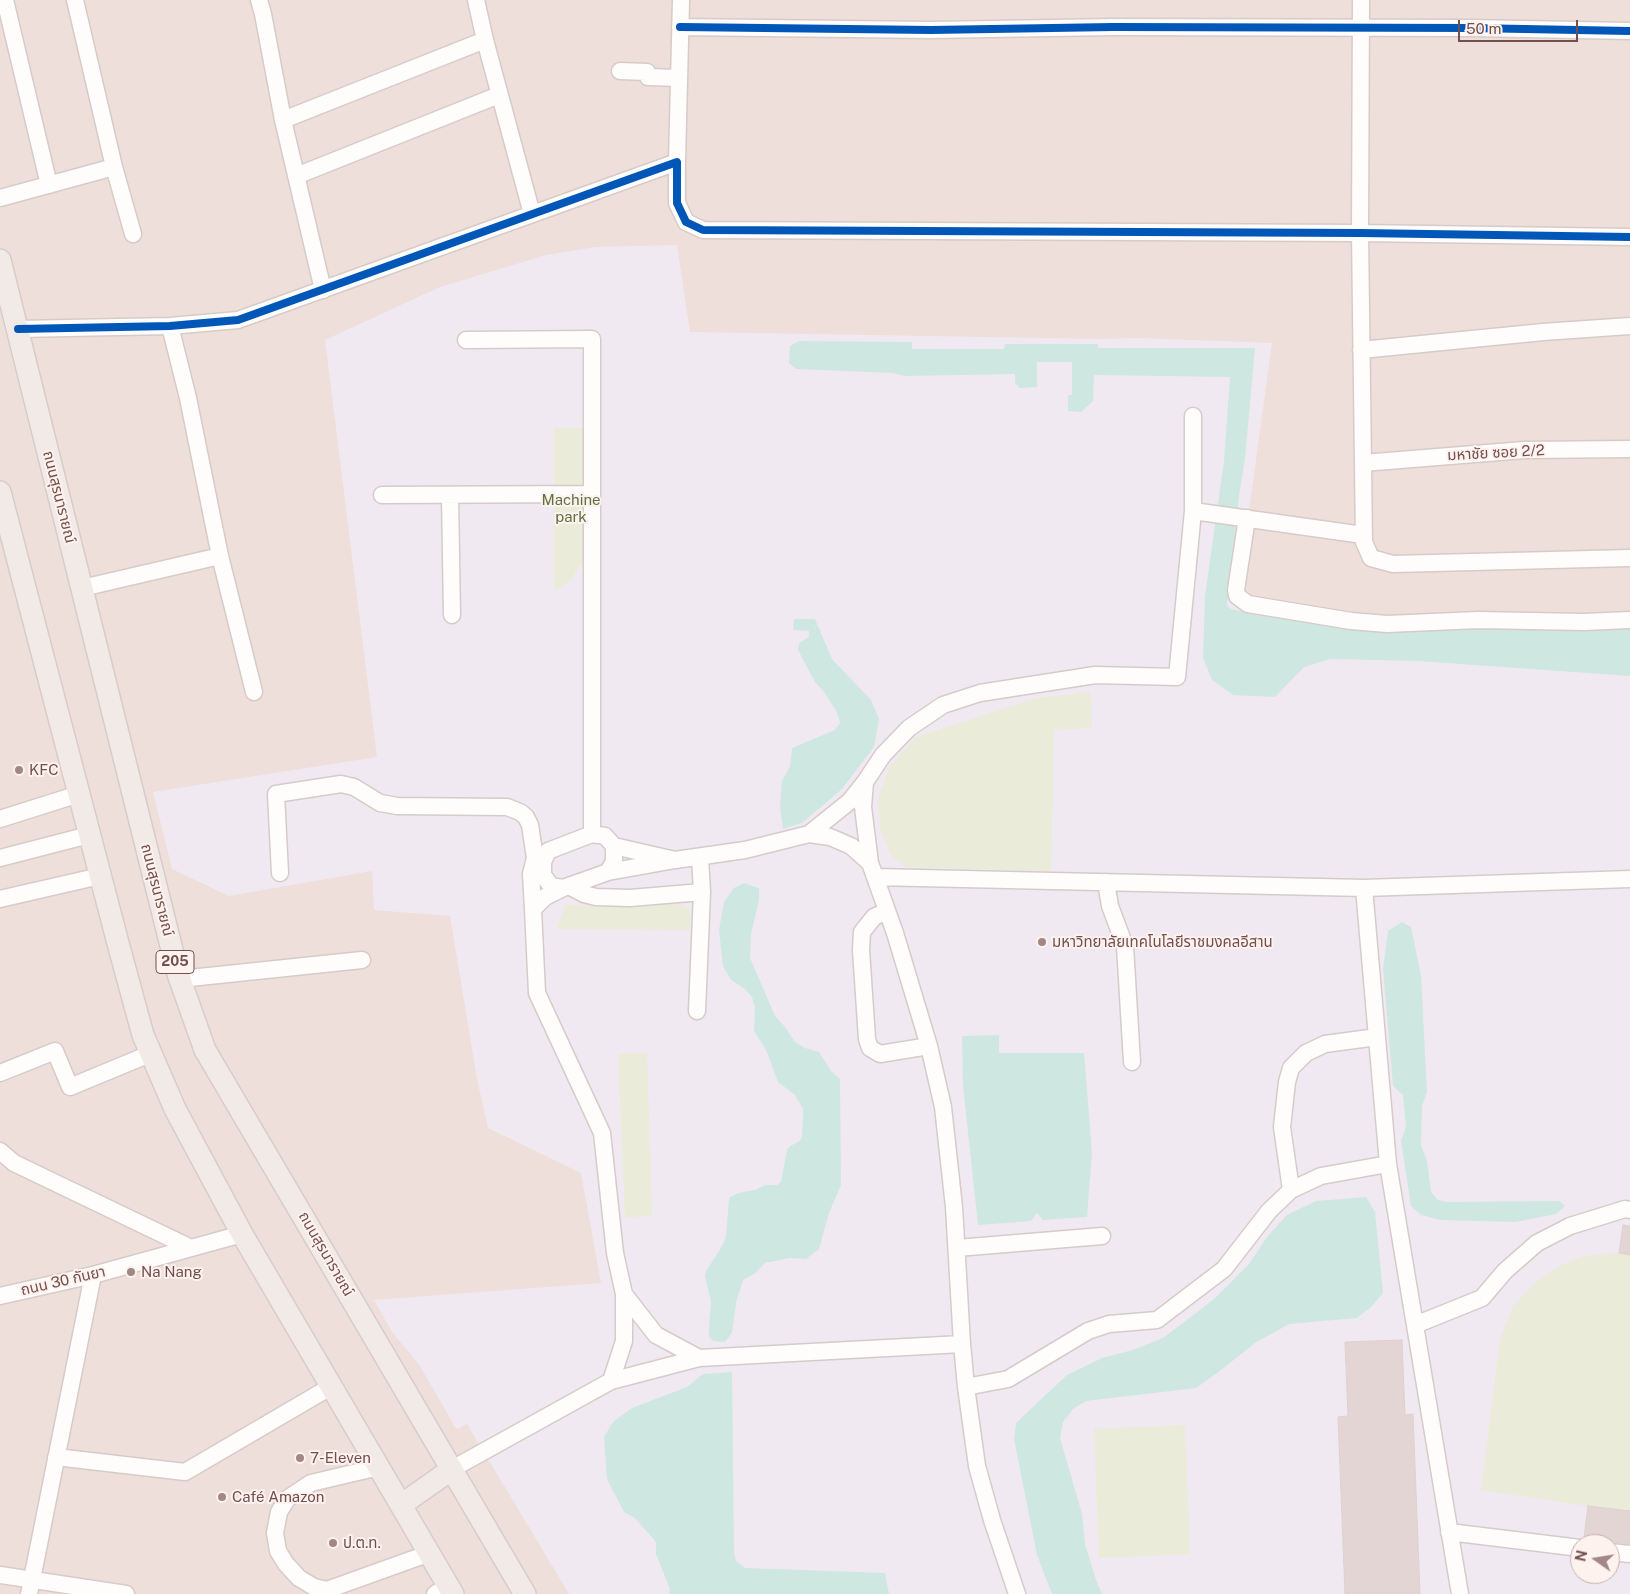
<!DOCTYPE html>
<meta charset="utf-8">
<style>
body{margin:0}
#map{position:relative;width:1630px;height:1594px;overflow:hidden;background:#f7efec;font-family:"Public Sans",sans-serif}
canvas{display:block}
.north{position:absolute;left:1570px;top:1534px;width:50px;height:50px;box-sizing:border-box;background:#fef2ee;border:1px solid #c6b1ae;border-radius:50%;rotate:283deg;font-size:14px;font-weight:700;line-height:20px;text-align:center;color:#734f4e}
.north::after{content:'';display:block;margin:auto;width:18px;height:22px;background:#a18785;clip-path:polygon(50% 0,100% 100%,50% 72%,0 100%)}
.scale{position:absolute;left:1458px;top:20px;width:120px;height:22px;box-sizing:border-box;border:2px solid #734f4e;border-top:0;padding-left:6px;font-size:15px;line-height:18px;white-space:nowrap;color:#734f4e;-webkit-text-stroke:4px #fef2ee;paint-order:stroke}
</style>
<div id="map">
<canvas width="1630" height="1594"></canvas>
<div class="north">N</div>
<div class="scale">50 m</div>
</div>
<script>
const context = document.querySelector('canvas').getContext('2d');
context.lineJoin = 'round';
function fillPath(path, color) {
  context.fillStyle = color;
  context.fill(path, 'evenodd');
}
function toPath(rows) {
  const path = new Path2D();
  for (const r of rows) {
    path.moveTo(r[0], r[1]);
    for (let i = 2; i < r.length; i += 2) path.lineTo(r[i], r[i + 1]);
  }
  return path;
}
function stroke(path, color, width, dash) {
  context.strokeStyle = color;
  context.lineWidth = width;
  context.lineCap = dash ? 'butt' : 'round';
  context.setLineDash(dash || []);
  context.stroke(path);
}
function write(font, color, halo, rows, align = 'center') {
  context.font = font + ' "Public Sans","Noto Sans Thai",sans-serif';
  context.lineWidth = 4;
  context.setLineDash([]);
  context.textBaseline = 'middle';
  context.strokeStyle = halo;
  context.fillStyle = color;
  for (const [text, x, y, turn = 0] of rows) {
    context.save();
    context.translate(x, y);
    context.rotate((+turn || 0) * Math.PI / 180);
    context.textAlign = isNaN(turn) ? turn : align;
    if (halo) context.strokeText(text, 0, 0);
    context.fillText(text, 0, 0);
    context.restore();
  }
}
fillPath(toPath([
 [0,0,1630,0,1630,1594,0,1594],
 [1580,1544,1610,1544,1610,1574,1580,1574]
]), '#efdfda');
fillPath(toPath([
 [677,245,690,332,1102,339,1138,338,1272,343,1248,518,1240,598,1347,617,1630,613,1630,1594,569,1594,467,1424,458,1429,455,1427,420,1366,392,1332,374,1300,601,1283,581,1173,488,1128,477,1079,450,916,374,910,372,871,229,896,172,869,153,792,377,757,325,340,440,287,546,255,596,247],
 [1580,1544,1610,1544,1610,1574,1580,1574]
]), '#f0e9f2');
fillPath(toPath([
 [554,428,588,428,588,540,582,562,570,581,554,591],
 [1091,692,1092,728,1054,730,1051,871,906,867,891,855,880,829,878,800,889,768,916,737,1037,698],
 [681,904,690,910,690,930,557,929,565,905],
 [647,1053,652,1216,625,1217,618,1054],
 [1623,1225,1630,1226,1630,1544,1584,1538,1588,1506,1481,1490,1500,1339,1513,1306,1535,1283,1559,1266,1585,1256,1619,1253],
 [1185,1425,1190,1554,1099,1558,1094,1429]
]), '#eaebd8');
fillPath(toPath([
 [799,341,912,342,912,349,1004,349,1005,344,1098,344,1098,348,1255,348,1245,459,1239,496,1227,605,1231,609,1275,618,1317,622,1486,627,1554,631,1630,629,1630,676,1418,661,1330,659,1304,667,1275,697,1233,695,1212,680,1203,658,1205,596,1224,461,1230,377,1094,375,1093,401,1081,412,1068,411,1068,395,1072,395,1072,362,1037,362,1037,387,1020,388,1015,383,1015,374,905,376,893,373,796,369,789,363,790,346],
 [794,619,815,619,832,659,871,700,879,719,874,747,842,789,802,823,783,829,780,806,782,781,790,767,792,748,835,730,840,723,837,712,824,692,815,682,798,650,799,643,809,637,809,631,793,630],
 [744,883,759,888,759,900,751,934,750,958,775,1016,785,1027,795,1042,805,1048,819,1052,831,1071,840,1079,841,1185,829,1213,819,1249,806,1259,789,1258,771,1262,766,1262,754,1274,743,1280,736,1303,732,1333,725,1342,713,1341,709,1337,709,1326,711,1302,705,1276,706,1271,721,1248,726,1237,729,1198,738,1193,755,1190,765,1185,777,1185,781,1182,787,1150,790,1146,800,1141,802,1136,803,1114,803,1109,795,1095,778,1082,766,1050,754,1031,755,1008,752,997,745,989,731,980,723,966,719,930,724,902,734,888],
 [1402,922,1411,927,1421,976,1427,1092,1422,1106,1421,1145,1427,1161,1431,1192,1438,1200,1446,1202,1559,1201,1565,1206,1556,1214,1516,1222,1440,1220,1421,1215,1411,1206,1401,1141,1406,1127,1403,1095,1393,1086,1383,969,1388,931],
 [999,1035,999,1053,1084,1053,1092,1153,1087,1217,1043,1220,1037,1213,1031,1221,978,1225,963,1086,962,1036],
 [1366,1197,1375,1212,1383,1293,1371,1307,1357,1318,1289,1324,1255,1343,1217,1373,1196,1388,1086,1401,1073,1409,1063,1422,1060,1438,1082,1514,1085,1544,1096,1580,1102,1594,1052,1594,1037,1555,1014,1439,1016,1423,1067,1375,1102,1358,1133,1350,1163,1338,1213,1300,1249,1264,1267,1237,1287,1215,1316,1201],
 [732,1372,734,1553,736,1561,745,1568,885,1573,889,1594,669,1594,670,1589,656,1554,656,1542,635,1518,624,1512,607,1479,604,1437,613,1422,632,1408,687,1387,703,1374]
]), '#cfe7e1');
const building = toPath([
 [1623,1225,1630,1226,1630,1255,1619,1253,1623,1225],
 [1402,1340,1405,1415,1413,1414,1420,1594,1345,1594,1338,1417,1348,1416,1345,1342,1402,1340],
 [1588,1506,1630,1511,1630,1544,1584,1538,1588,1506]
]);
fillPath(building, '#e3d5d4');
stroke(building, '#dfd1ce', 1);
const minor = toPath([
 [5,0,49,185],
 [75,0,114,167,133,234],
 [259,0,263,14,283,120,323,290],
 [476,0,485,40,532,214],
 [1361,0,1360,233,1364,542,1371,558,1393,564,1630,558],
 [680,27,931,30,1113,27,1471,28,1630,31],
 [620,71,647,72,648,77,679,78],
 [283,120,485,40],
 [677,162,681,0],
 [296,176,499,95],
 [0,198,114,167],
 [170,326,188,398,220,556,254,692],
 [18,329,170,326,238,320,677,162,677,203,686,222,703,230,1360,233,1630,237],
 [466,340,592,339,592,834],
 [1361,350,1543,332,1630,326],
 [1363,463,1524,450,1630,449],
 [382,495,592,494],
 [450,495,452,615],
 [1193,511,1363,535],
 [1247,518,1236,590,1237,596,1248,604,1351,621,1387,624,1478,620,1584,622,1630,620],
 [82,588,220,556],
 [865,782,883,755,909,728,943,705,980,693,1095,675,1177,677,1193,511,1193,416],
 [0,819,79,794],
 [592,834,605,836,614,846,614,861,608,872,563,888,551,886,543,875,543,862,548,851,592,834],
 [541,854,535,858,531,874,533,909,545,897,563,888],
 [0,858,89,835],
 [675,860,745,850,809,834,850,801,865,782,863,807,870,863,851,846,830,837,809,834],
 [870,863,895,933,929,1046,943,1107,954,1207,962,1344,966,1387,977,1466,992,1520,1017,1594],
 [608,872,675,860,614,846],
 [280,873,276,794,341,784,354,787,380,803,397,806,507,807,520,812,526,817,530,825,535,858],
 [875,877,1364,888,1630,879],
 [1106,882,1110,906,1125,946,1132,1062],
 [569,886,584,894,596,897,630,898,702,892,700,857],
 [1364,888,1388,1164,1460,1594],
 [0,899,100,876],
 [533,909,537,993,602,1133,615,1253,624,1294,624,1341,611,1381],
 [887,911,874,917,862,932,861,950,867,1039,870,1048,880,1054,929,1046],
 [180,979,362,960],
 [697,1011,702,892],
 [0,1073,55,1051,70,1087,152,1053],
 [0,1151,14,1163,191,1248],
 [1291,1190,1282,1127,1287,1082,1291,1068,1306,1053,1325,1044,1377,1037],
 [957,1248,1102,1236],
 [624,1294,656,1335,699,1358],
 [0,1296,93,1275,242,1234],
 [1415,1325,1482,1298,1505,1271,1537,1243,1570,1226,1625,1209,1630,1210],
 [966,1387,1008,1379,1088,1331,1109,1324,1157,1320,1224,1269,1269,1211,1291,1190,1321,1176,1388,1164],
 [56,1457,185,1472,332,1386],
 [379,1467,311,1483,287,1499,279,1512,275,1533,278,1551,286,1564,299,1578,314,1587,327,1590,430,1553],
 [452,1469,611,1381,699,1358,962,1344],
 [1449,1532,1580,1548],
 [1610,1552,1630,1554],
 [0,1575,126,1594],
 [29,1594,93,1275],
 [435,1594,448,1586]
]);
const major = toPath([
 [0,260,178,974,205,1050,525,1594],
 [0,492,119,947,143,1035,175,1109,242,1234,453,1594],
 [401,1505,452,1469]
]);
stroke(minor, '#d6cbc9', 19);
stroke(major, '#d8ccca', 24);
stroke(minor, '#fefdfc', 16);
stroke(major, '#f2eae6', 21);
stroke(toPath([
 [680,27,931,30,1113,27,1471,28,1630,31],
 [18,329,170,326,238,320,677,162,677,203,686,222,703,230,1360,233,1630,237]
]), '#0057b8', 8);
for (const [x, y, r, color] of [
 [19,770,5,"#a18785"],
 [1042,942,5,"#a18785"],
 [131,1272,5,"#a18785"],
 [300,1458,5,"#a18785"],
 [222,1497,5,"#a18785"],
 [333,1543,5,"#a18785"]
]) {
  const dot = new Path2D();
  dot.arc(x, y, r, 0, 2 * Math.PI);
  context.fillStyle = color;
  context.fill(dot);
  stroke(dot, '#fef2ee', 2);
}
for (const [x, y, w] of [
 [175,962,38]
]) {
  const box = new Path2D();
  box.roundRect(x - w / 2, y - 11.5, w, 23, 4);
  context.fillStyle = '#fef2ee';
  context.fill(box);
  stroke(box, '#734f4e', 1);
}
write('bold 14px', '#734f4e', null, [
 ["205",175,962]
]);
write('15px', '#734f4e', '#fef2ee', [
 ["มหาชัย ซอย 2/2",1496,453,-3],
 ["ถนนสุรนารายณ์",59,497,76],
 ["ถนนสุรนารายณ์",157,890,76],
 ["ถนนสุรนารายณ์",326,1254,60],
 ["ถนน 30 กันยา",63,1281,-13]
]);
write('15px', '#607244', '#fef2ee', [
 ["Machine",571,500],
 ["park",571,517]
]);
write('15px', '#734f4e', '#fef2ee', [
 ["KFC",29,770],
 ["มหาวิทยาลัยเทคโนโลยีราชมงคลอีสาน",1052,942],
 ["Na Nang",141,1272],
 ["7-Eleven",310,1458],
 ["Café Amazon",232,1497],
 ["ป.ต.ท.",343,1543]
], 'left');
</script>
